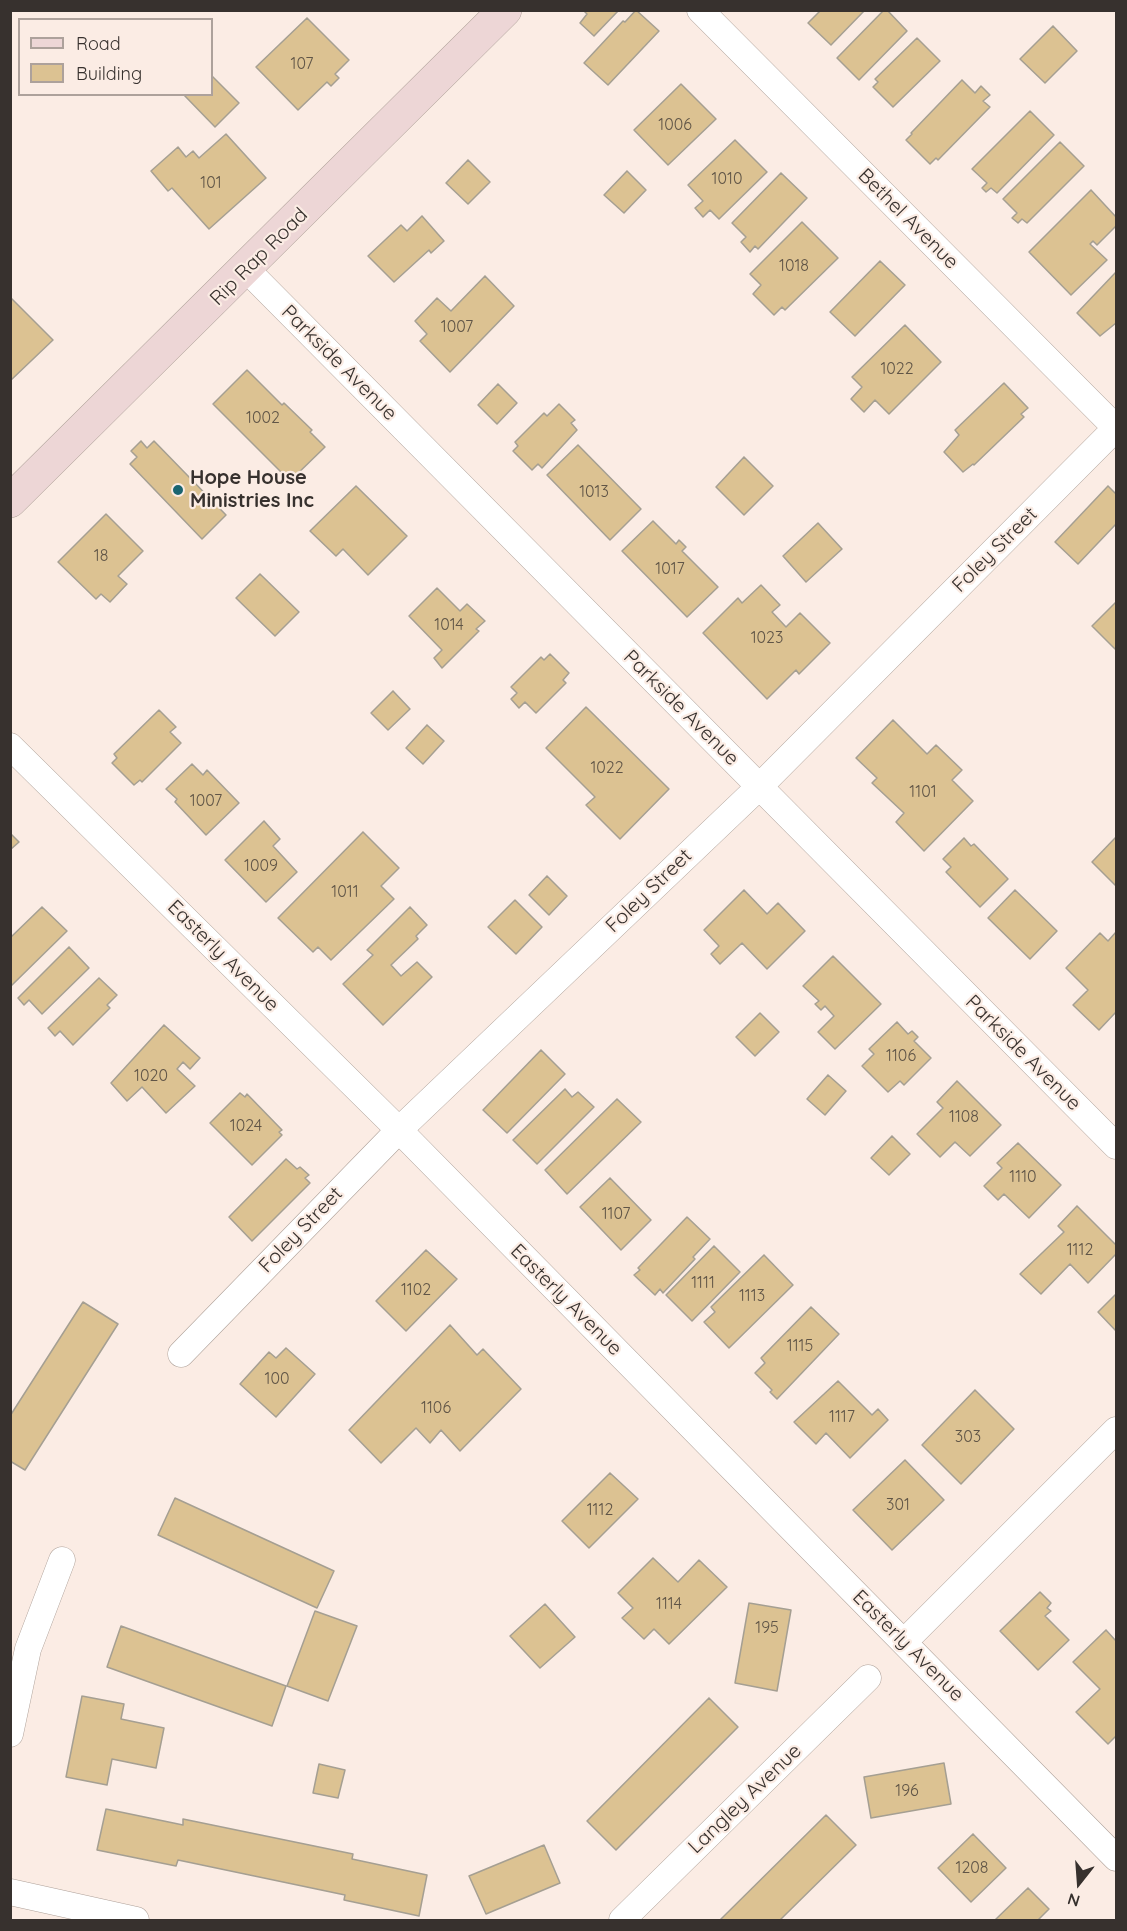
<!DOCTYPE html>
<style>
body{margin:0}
#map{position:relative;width:1127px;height:1931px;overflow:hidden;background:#fbece4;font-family:Quicksand,sans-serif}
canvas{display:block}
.frame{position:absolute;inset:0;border:12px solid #37312e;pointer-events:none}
.legend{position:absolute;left:18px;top:18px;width:195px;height:78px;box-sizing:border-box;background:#fbece4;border:2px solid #ada19b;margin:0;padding:8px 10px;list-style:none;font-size:18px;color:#37312e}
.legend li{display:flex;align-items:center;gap:12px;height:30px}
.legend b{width:30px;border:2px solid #ada19b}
.north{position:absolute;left:1049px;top:1853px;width:60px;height:60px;-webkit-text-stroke:4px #fbece4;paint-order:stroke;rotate:197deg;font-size:16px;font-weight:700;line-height:24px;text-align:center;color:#37312e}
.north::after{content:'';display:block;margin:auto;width:21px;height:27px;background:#37312e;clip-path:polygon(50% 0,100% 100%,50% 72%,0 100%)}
</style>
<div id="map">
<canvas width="1127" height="1931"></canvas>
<div class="frame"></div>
<ul class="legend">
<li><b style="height:8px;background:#edd6d6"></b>Road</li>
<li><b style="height:16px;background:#dcc292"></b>Building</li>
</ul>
<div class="north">N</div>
</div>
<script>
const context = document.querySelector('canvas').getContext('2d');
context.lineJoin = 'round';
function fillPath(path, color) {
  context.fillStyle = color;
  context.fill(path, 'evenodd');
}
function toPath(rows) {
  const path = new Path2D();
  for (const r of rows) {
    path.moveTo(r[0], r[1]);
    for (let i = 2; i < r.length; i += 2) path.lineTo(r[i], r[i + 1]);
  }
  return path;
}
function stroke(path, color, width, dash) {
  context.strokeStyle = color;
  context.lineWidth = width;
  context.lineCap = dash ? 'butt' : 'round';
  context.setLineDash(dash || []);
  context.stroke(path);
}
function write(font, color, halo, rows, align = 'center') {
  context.font = font + ' Quicksand,sans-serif';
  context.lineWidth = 4.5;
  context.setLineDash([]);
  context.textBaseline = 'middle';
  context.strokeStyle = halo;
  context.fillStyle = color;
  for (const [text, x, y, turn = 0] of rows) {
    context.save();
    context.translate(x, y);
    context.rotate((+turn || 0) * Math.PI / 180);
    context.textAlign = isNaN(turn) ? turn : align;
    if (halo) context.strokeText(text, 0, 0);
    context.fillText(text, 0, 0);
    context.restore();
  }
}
const building = toPath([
 [583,10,619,10,594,36,580,23,587,14,583,10],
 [636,10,659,31,608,85,584,63,623,21,625,22,636,10],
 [821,10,865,10,831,45,808,23,821,10],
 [884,10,887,10,907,31,859,80,837,58,884,10],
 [307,18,349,60,335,74,339,78,331,86,327,82,298,110,256,67,307,18],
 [1053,26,1077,51,1045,83,1020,59,1053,26],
 [917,38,940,61,893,107,873,87,878,82,875,79,917,38],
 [212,76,239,103,215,127,183,94,212,94,212,76],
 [962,80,975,93,981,86,990,95,983,101,990,107,938,160,936,158,930,164,906,140,912,134,911,133,962,80],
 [681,84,716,119,668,165,634,130,681,84],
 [1030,111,1054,135,997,193,991,188,986,192,982,188,987,183,972,169,1030,111],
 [226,134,266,178,209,229,172,188,168,191,151,171,178,147,186,157,193,151,199,158,226,134],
 [735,140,767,172,719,219,710,210,703,217,695,208,703,201,688,185,735,140],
 [1060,142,1084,166,1027,223,1022,219,1018,223,1012,218,1017,213,1003,199,1060,142],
 [468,160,490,182,468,204,446,183,468,160],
 [627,171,646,190,624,213,604,195,627,171],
 [781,173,807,198,758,249,755,246,750,252,741,242,746,237,732,223,781,173],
 [1091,190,1116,217,1116,226,1097,245,1093,241,1090,244,1107,260,1071,295,1029,252,1091,190],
 [422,216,444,241,431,253,429,250,394,282,368,256,401,225,407,231,422,216],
 [802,222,838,258,785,310,782,307,774,315,753,294,761,285,750,274,802,222],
 [880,261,905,285,855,336,830,312,880,261],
 [1116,272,1116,323,1100,336,1077,313,1116,272],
 [485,276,514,306,450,372,420,341,427,334,415,321,437,298,451,311,485,276],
 [10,297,53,340,10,381,10,297],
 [905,325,941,362,889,414,875,400,864,412,851,399,862,387,852,377,905,325],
 [247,370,282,405,284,403,312,430,310,432,325,447,290,481,213,404,247,370],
 [1004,383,1028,408,1021,414,1024,417,974,465,973,464,963,472,944,452,959,435,955,430,1004,383],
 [498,384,517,403,497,424,478,405,498,384],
 [559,404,575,420,571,423,577,430,542,468,538,464,532,470,513,451,518,446,515,442,544,413,547,416,559,404],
 [141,441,147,448,154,441,226,515,202,539,130,464,137,457,131,451,141,441],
 [578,445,641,509,610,540,547,475,578,445],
 [744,457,773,486,744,515,716,487,744,457],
 [356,486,407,536,368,575,343,549,336,556,310,531,356,486],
 [1108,486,1116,494,1116,524,1078,564,1055,542,1108,486],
 [106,514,143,551,118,576,127,584,110,602,101,594,96,599,58,562,106,514],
 [653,521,676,544,679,540,686,547,682,551,718,587,687,617,622,551,653,521],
 [818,523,842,549,806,582,783,556,818,523],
 [260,574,299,612,275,636,236,598,260,574],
 [761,585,780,605,772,612,786,627,800,613,830,643,799,674,796,670,767,699,703,633,738,598,742,603,761,585],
 [437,588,460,611,467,604,485,621,476,629,479,631,442,668,434,658,442,650,409,616,437,588],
 [1116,602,1116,647,1115,649,1092,626,1116,602],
 [550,654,569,673,563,680,566,683,536,713,525,702,519,708,511,699,517,693,511,687,541,657,544,660,550,654],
 [393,691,410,709,388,730,371,713,393,691],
 [586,707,669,789,620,839,586,805,595,797,546,748,586,707],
 [159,710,176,727,170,732,181,743,142,782,140,780,134,785,112,763,117,758,114,754,159,710],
 [893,720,927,754,936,745,962,770,952,780,973,801,924,851,896,822,904,813,872,783,877,778,856,758,893,720],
 [427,725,444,741,423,764,406,748,427,725],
 [192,764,203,775,207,770,239,803,206,835,175,802,177,799,166,789,192,764],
 [264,821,280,839,273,846,297,872,266,902,225,860,264,821],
 [363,832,399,868,381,886,394,899,331,960,318,947,313,952,278,918,363,832],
 [10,833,19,842,10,850,10,833],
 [1116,837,1116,886,1092,862,1116,837],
 [964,838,971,846,974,844,1008,879,980,907,946,872,951,867,943,859,964,838],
 [547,876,567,896,549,915,529,895,547,876],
 [744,890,767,914,778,903,805,931,767,969,742,943,720,964,711,954,719,946,704,930,744,890],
 [1015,890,1057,931,1030,959,988,918,1015,890],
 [515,900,542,927,516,954,488,927,515,900],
 [42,907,67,931,10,987,10,938,42,907],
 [410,907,427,925,416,936,418,939,391,965,401,976,417,962,432,977,383,1025,343,984,373,955,367,950,410,907],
 [1116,932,1116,1012,1099,1030,1073,1005,1088,990,1066,968,1100,933,1108,941,1116,932],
 [69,947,89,968,42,1014,29,1000,24,1005,18,998,69,947],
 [833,956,881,1004,835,1049,818,1032,834,1016,825,1006,821,1010,815,1004,819,1001,803,986,833,956],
 [99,978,117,995,107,1005,110,1008,73,1045,60,1031,55,1036,48,1028,99,978],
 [760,1013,779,1032,755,1056,736,1037,760,1013],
 [897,1022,908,1034,912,1031,918,1037,914,1041,931,1058,904,1085,900,1081,888,1092,862,1066,874,1054,869,1049,897,1022],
 [164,1025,200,1058,190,1069,183,1062,177,1069,195,1086,166,1113,142,1087,127,1101,111,1083,164,1025],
 [541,1050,565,1074,507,1133,483,1110,541,1050],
 [828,1075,846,1091,825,1115,807,1099,828,1075],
 [957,1081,1001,1125,970,1156,955,1142,940,1157,917,1134,943,1108,937,1102,957,1081],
 [565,1089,572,1097,578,1092,594,1107,537,1164,513,1140,565,1089],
 [240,1093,245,1097,247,1094,282,1130,279,1132,282,1135,252,1165,210,1123,240,1093],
 [617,1099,641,1122,567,1194,545,1170,617,1099],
 [892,1136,910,1154,889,1175,871,1158,892,1136],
 [1018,1143,1061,1185,1029,1218,1004,1194,998,1200,984,1186,1002,1168,997,1163,1018,1143],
 [286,1159,297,1169,300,1167,309,1175,305,1178,310,1183,252,1241,229,1217,286,1159],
 [610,1178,651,1220,621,1250,580,1207,610,1178],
 [1077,1206,1116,1245,1116,1254,1088,1283,1070,1264,1041,1294,1020,1274,1064,1232,1058,1226,1077,1206],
 [687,1217,710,1239,693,1257,695,1259,663,1293,660,1289,655,1295,634,1275,640,1270,638,1268,687,1217],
 [714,1246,740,1272,692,1321,666,1295,714,1246],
 [426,1250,457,1279,406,1331,376,1301,426,1250],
 [764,1255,793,1285,729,1348,704,1322,715,1312,711,1307,764,1255],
 [1116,1294,1116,1331,1098,1312,1116,1294],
 [83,1302,118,1324,25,1470,10,1461,10,1416,83,1302],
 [811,1307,839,1334,777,1399,770,1392,772,1390,755,1373,765,1363,761,1358,811,1307],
 [450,1325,477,1355,483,1349,521,1389,460,1451,441,1430,430,1443,416,1428,381,1463,349,1430,450,1325],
 [286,1348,315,1374,276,1417,240,1384,269,1352,276,1358,286,1348],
 [838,1381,872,1415,878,1409,888,1420,850,1458,826,1433,816,1444,794,1422,838,1381],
 [975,1390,1014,1429,961,1484,922,1445,975,1390],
 [905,1460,944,1500,892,1550,853,1510,905,1460],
 [610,1473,638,1499,589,1548,562,1521,610,1473],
 [175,1498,334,1571,317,1608,158,1535,175,1498],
 [653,1558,678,1582,699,1560,727,1587,669,1644,654,1629,644,1639,622,1618,633,1608,618,1593,653,1558],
 [1040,1592,1051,1603,1047,1608,1051,1611,1045,1616,1069,1640,1038,1670,1000,1631,1040,1592],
 [749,1603,791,1610,777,1691,735,1683,749,1603],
 [545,1604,575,1637,540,1668,510,1636,545,1604],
 [315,1611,357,1626,328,1701,287,1686,315,1611],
 [121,1626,286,1686,272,1726,107,1667,121,1626],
 [1106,1630,1116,1641,1116,1736,1108,1744,1076,1712,1100,1689,1073,1662,1106,1630],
 [82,1696,124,1704,121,1719,164,1728,156,1768,112,1759,107,1785,66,1777,82,1696],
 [709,1698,738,1727,616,1850,587,1821,709,1698],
 [944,1763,951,1804,871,1818,864,1777,944,1763],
 [319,1764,345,1770,338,1798,313,1793,319,1764],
 [106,1809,183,1825,183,1819,353,1854,352,1859,427,1875,419,1916,344,1900,345,1895,178,1860,176,1866,97,1850,106,1809],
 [826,1815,856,1845,780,1920,720,1920,826,1815],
 [973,1834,1006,1868,971,1902,938,1868,973,1834],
 [544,1845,560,1883,486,1914,469,1876,544,1845],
 [1028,1888,1049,1909,1038,1920,995,1920,1028,1888]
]);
fillPath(building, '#dcc292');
stroke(building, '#a59f92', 1.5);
const street = toPath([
 [700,10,1116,428],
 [246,269,1116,1146],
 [10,746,399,1130,1116,1858],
 [181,1354,399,1130,759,787,1116,428],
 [904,1642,1116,1430],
 [10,1734,28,1649,62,1560],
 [10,1892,136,1920],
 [622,1920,868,1678]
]);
const secondary = toPath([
 [10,501,505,10]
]);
stroke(street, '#aea199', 27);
stroke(secondary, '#aea199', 34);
stroke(street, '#fff', 26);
stroke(secondary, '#edd6d6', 33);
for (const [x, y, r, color] of [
 [178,490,6,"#1a6571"]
]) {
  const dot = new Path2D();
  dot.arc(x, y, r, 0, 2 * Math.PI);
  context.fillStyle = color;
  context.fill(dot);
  stroke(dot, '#fbece4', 2);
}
write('16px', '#605547', null, [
 ["107",302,64],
 ["1006",675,125],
 ["1010",727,179],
 ["101",211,183],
 ["1018",794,266],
 ["1007",457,327],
 ["1022",897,369],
 ["1002",263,418],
 ["1013",594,492],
 ["18",101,556],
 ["1017",670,569],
 ["1014",449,625],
 ["1023",767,638],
 ["1022",607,768],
 ["1101",923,792],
 ["1007",206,801],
 ["1009",261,866],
 ["1011",345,892],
 ["1106",901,1056],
 ["1020",151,1076],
 ["1108",964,1117],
 ["1024",246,1126],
 ["1110",1023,1177],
 ["1107",616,1214],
 ["1112",1080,1250],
 ["1111",703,1283],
 ["1102",416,1290],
 ["1113",752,1296],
 ["1115",800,1346],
 ["100",277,1379],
 ["1106",436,1408],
 ["1117",842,1417],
 ["303",968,1437],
 ["301",898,1505],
 ["1112",600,1510],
 ["1114",669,1604],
 ["195",767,1628],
 ["196",907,1791],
 ["1208",972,1868]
]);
write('20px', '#37312e', '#fbece4', [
 ["Bethel Avenue",908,219,45],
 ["Rip Rap Road",259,257,-45],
 ["Parkside Avenue",339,363,45],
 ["Foley Street",995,550,-45],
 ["Parkside Avenue",681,708,45],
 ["Foley Street",649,891,-44],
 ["Easterly Avenue",223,956,45],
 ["Parkside Avenue",1023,1053,45],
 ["Foley Street",301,1230,-46],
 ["Easterly Avenue",566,1300,45],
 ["Easterly Avenue",908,1646,45],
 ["Langley Avenue",745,1799,-44]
]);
write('bold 20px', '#37312e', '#fbece4', [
 ["Hope House",190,478],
 ["Ministries Inc",190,501]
], 'left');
</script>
